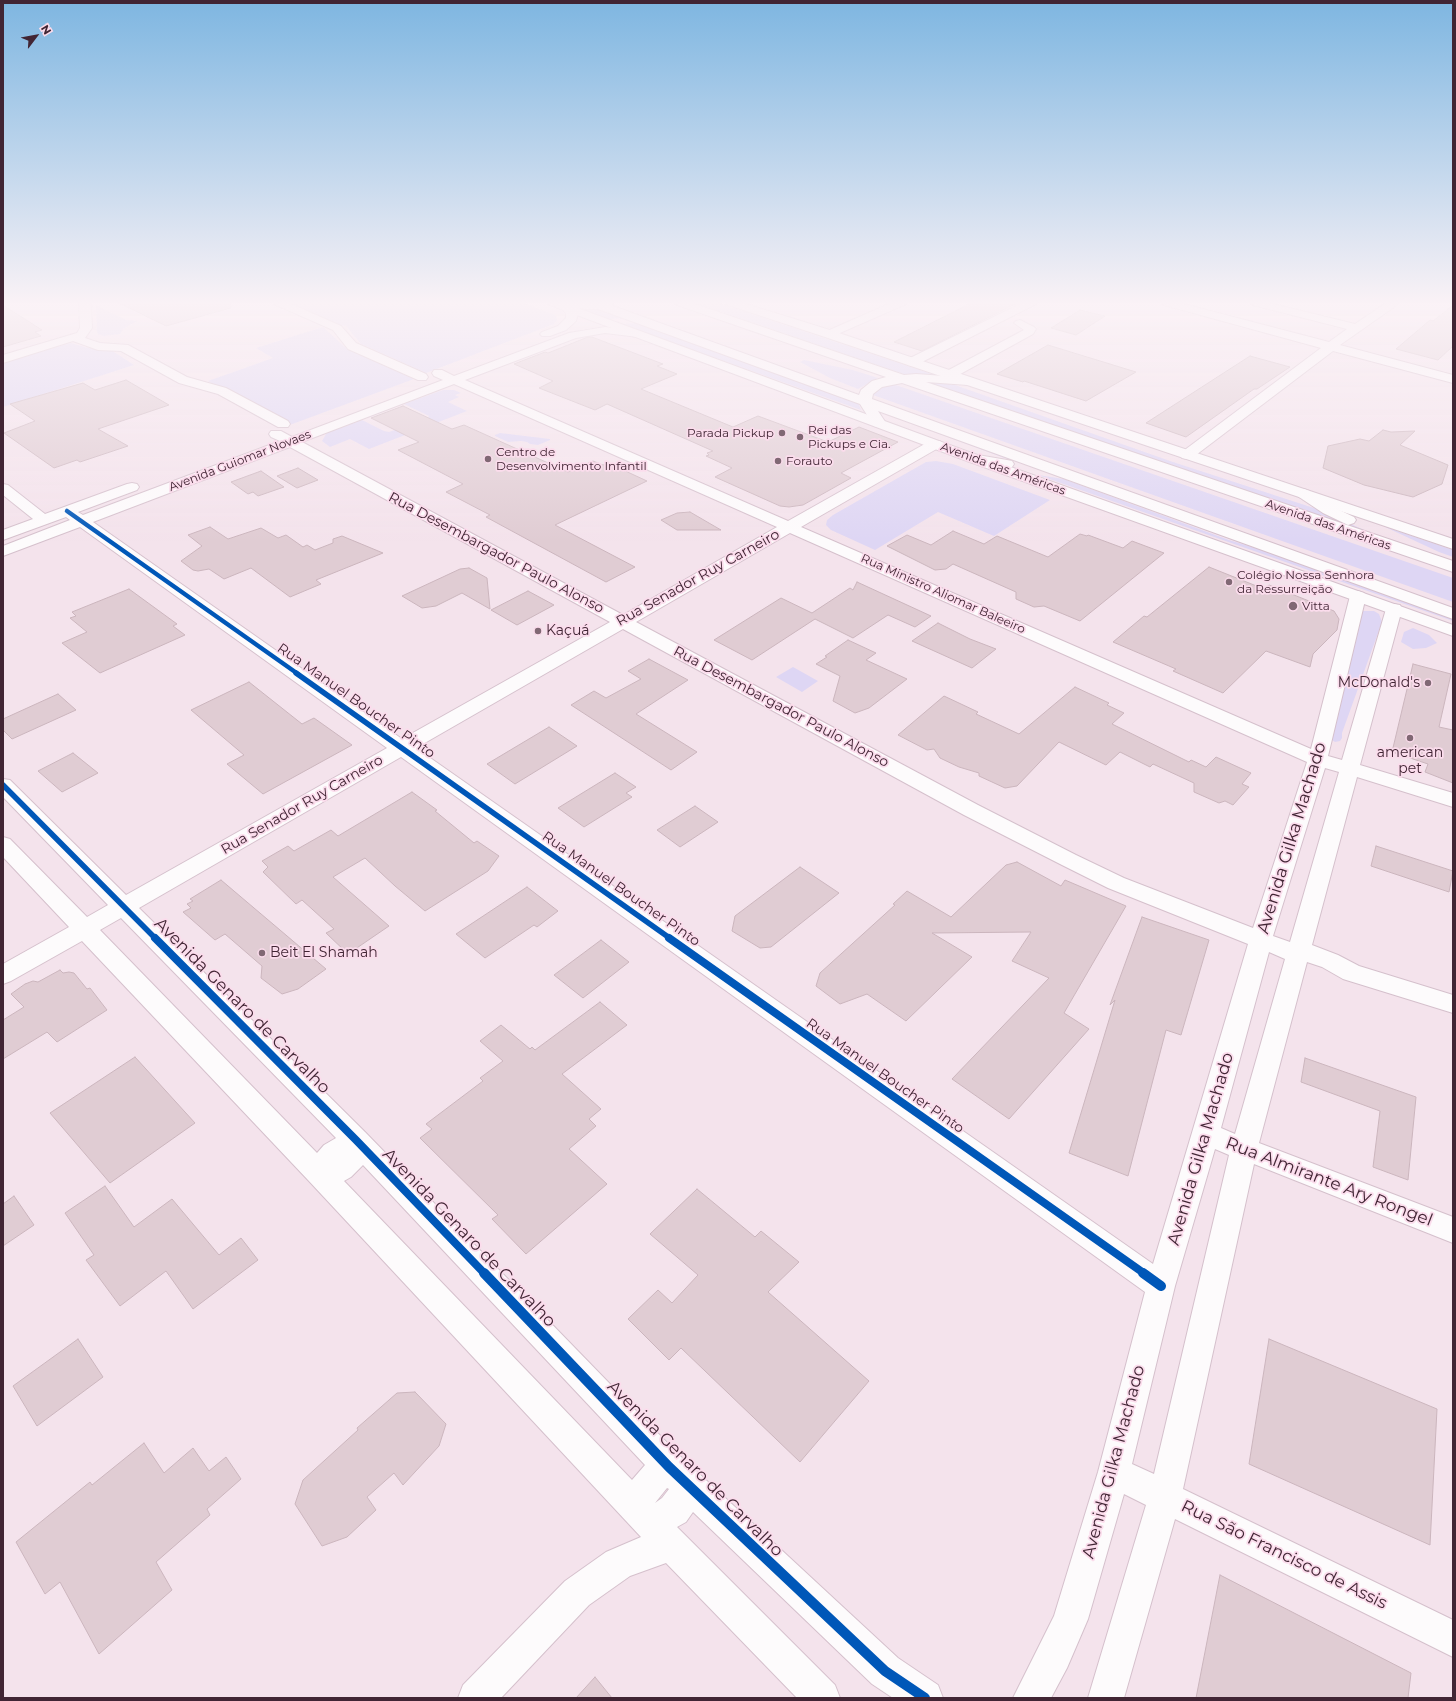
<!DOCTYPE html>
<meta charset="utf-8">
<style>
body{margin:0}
#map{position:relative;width:1456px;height:1701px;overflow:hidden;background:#f4e3ec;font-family:Montserrat,sans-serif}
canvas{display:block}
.frame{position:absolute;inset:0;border:4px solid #412534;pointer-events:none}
.north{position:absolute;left:16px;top:16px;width:40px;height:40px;-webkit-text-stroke:3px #fbdcec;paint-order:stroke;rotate:58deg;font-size:11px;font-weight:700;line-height:16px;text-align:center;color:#412534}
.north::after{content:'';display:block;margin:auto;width:14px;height:18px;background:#412534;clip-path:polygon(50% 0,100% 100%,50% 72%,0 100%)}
</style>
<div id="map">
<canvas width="1456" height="1701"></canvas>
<div class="frame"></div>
<div class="north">N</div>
</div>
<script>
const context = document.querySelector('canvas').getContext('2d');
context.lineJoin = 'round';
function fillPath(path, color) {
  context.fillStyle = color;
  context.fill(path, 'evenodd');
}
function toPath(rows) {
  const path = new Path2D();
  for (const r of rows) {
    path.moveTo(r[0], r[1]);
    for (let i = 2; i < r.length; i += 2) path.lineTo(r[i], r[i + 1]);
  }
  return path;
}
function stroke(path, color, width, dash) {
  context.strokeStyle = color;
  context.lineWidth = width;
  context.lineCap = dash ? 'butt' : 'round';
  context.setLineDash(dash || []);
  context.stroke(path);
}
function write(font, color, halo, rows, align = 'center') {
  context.font = font + ' Montserrat,sans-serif';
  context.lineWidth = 3.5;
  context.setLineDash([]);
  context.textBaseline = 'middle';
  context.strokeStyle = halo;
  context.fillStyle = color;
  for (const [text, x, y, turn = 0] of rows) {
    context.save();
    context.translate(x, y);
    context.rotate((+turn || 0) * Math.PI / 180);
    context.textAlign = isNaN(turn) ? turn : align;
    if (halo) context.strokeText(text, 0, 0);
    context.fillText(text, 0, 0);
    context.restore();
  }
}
fillPath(toPath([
 [290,303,523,303,553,314,556,316,557,320,554,324,426,373,361,344,346,326,339,325],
 [695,303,719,303,935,375,906,375],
 [96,305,126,320,137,321,123,329,120,334,104,336,98,334,97,332],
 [578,308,602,309,626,318,608,319],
 [639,323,858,402,861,410,620,324],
 [323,327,346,348,414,379,287,426,208,381,273,358,256,348],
 [71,343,88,348,108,348,134,365,3,407,3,362],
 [804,360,853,370,878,378,858,389,830,378,800,362],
 [924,382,936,382,955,385,1170,461,1323,511,1379,537],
 [893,384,1453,578,1453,602,873,395,879,389],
 [443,390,454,390,461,393,455,395,459,397,448,402,467,411,369,449,350,439,330,447,322,441,326,434,329,432,362,420,384,431,389,432,428,418,429,416,404,404],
 [894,417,1035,465,1025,464,1004,458],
 [500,433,550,439,550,440,538,445,530,444,527,442,521,441,508,442,495,436,495,435],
 [936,461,953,464,1050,500,994,536,938,512,875,550,831,530,826,525,827,520,833,515,926,462],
 [1038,475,1064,479,1229,540,1311,565,1453,616,1453,621],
 [1383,526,1453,550,1453,557,1439,552],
 [1363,611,1374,611,1379,614,1382,622,1342,733,1342,738,1340,741,1335,742,1332,740,1360,615],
 [1413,628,1429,635,1437,643,1426,648,1413,649,1401,642,1404,632],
 [793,667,818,681,802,692,776,677]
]), '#ded6f4');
const building = toPath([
 [119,303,230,303,231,308,166,326,119,303],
 [971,303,1017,303,922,351,894,342,971,303],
 [3,305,42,330,35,332,41,336,3,347,3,305],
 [1453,305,1453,346,1438,360,1396,349,1430,320,1433,321,1453,305],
 [1080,310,1105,316,1076,335,1051,328,1080,310],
 [588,337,592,337,663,364,657,366,677,374,641,389,733,427,758,416,828,442,859,427,898,442,841,473,851,478,803,505,789,507,780,506,715,477,732,468,706,456,709,455,707,453,713,451,607,404,595,410,539,388,553,381,514,364,545,352,548,353,588,337],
 [1048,345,1136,372,1086,401,1024,381,1023,382,997,374,1048,345],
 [1250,356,1290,367,1257,389,1254,389,1186,437,1146,423,1250,356],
 [126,380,169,405,98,429,128,446,80,462,77,460,54,468,4,433,35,421,10,404,83,383,95,390,126,380],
 [403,406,452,429,464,425,568,472,593,461,603,465,608,463,647,481,555,525,635,567,606,582,486,517,490,515,446,492,463,484,398,450,419,442,371,418,403,406],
 [1383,430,1391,432,1415,431,1400,445,1448,465,1442,484,1413,497,1364,485,1323,468,1328,446,1360,439,1369,441,1383,430],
 [298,468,318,480,297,488,277,476,298,468],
 [261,471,284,487,258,496,253,492,248,494,231,482,261,471],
 [690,512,721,530,677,530,661,520,677,513,690,512],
 [210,527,228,539,261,528,278,538,286,535,303,547,307,545,315,550,333,543,333,539,342,536,383,553,316,580,321,584,290,597,251,568,224,579,209,569,198,571,193,570,181,561,202,546,188,535,210,527],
 [953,531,984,544,997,536,1048,557,1080,534,1087,536,1088,535,1123,548,1132,541,1164,553,1080,621,1044,606,1034,607,1016,599,1016,592,953,564,946,569,935,570,887,546,907,535,931,545,953,531],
 [1209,567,1264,589,1269,585,1334,611,1339,619,1337,630,1313,654,1310,667,1266,651,1223,693,1173,671,1176,669,1113,642,1144,616,1147,617,1209,567],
 [469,568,487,578,490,609,462,593,436,606,422,608,402,596,460,569,469,568],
 [857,582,931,616,915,627,888,615,853,638,815,619,752,660,714,640,781,598,812,613,850,588,853,590,857,582],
 [129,589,177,624,173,626,185,635,100,673,62,643,87,632,70,618,76,616,72,612,129,589],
 [528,591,554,605,517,625,491,610,528,591],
 [938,623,970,639,996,649,972,668,912,641,938,623],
 [848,640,876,653,866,660,907,679,869,708,855,713,833,701,840,676,816,664,827,657,825,656,848,640],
 [649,659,688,680,636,714,697,752,671,770,571,705,594,691,606,698,641,679,628,671,649,659],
 [1413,664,1451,674,1439,727,1453,730,1453,783,1425,772,1428,764,1392,752,1413,664],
 [249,682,302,724,314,718,352,745,263,794,227,764,244,755,191,710,249,682],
 [1075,687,1109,703,1107,705,1124,713,1112,724,1189,762,1191,760,1206,767,1216,757,1251,773,1242,784,1249,787,1233,805,1225,801,1219,803,1194,792,1194,783,1153,764,1150,767,1120,752,1106,765,1059,742,1017,786,1005,788,979,776,979,773,959,767,940,758,934,749,927,750,898,735,944,696,978,712,976,714,1019,734,1075,687],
 [58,694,76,710,12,739,3,730,3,719,58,694],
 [549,727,577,746,515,784,487,764,549,727],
 [73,753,98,773,62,792,38,771,73,753],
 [615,773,636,787,626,793,632,797,584,827,558,808,615,773],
 [412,792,437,810,435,811,474,843,477,841,499,856,488,871,425,911,395,886,365,858,333,877,389,926,348,954,326,933,334,929,302,900,296,904,263,872,268,867,262,861,288,846,294,851,331,830,338,836,412,792],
 [695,806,718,822,680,847,657,830,695,806],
 [1376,846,1453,871,1449,892,1371,866,1376,846],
 [1017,862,1061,886,1065,880,1126,906,1064,1013,1089,1029,1009,1119,952,1079,1049,978,1012,961,1031,932,932,933,972,957,906,1021,867,994,840,1004,816,986,820,973,895,905,893,904,907,891,951,917,1006,865,1017,862],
 [800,867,839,893,771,947,760,948,732,931,735,916,800,867],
 [221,880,326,969,298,989,282,994,261,978,262,966,225,934,215,940,183,912,191,908,187,904,193,901,190,899,221,880],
 [527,887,558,911,537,927,534,925,485,958,456,934,527,887],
 [1142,917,1209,940,1181,1035,1166,1030,1128,1176,1069,1153,1115,1000,1110,1005,1142,917],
 [601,940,629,962,583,998,554,975,601,940],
 [60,970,63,973,69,972,74,973,87,989,90,988,107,1010,57,1042,47,1032,3,1059,3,1020,24,1007,11,994,25,984,33,981,38,982,60,970],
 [600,1002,627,1025,562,1074,601,1109,589,1119,596,1126,569,1149,607,1184,526,1254,492,1219,498,1215,420,1138,432,1129,426,1124,483,1081,480,1078,503,1061,480,1041,501,1025,530,1049,532,1047,535,1050,600,1002],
 [135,1057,195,1123,110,1183,50,1113,135,1057],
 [1305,1058,1416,1097,1408,1180,1373,1167,1380,1111,1301,1082,1305,1058],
 [105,1186,134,1227,172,1199,219,1255,241,1238,258,1260,193,1309,166,1271,120,1306,86,1260,94,1255,65,1213,105,1186],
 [697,1189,755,1237,761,1231,799,1262,768,1292,869,1381,800,1462,681,1348,669,1360,628,1319,658,1290,672,1303,698,1275,650,1234,697,1189],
 [14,1196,34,1225,3,1246,3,1204,14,1196],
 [78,1339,103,1377,37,1426,13,1386,78,1339],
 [1269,1339,1437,1409,1430,1545,1249,1464,1269,1339],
 [415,1392,446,1424,439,1446,403,1485,394,1473,367,1497,376,1510,347,1537,322,1546,295,1504,303,1480,358,1430,357,1428,397,1393,415,1392],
 [144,1443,164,1473,193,1448,209,1471,226,1457,241,1479,207,1509,210,1515,156,1562,172,1590,99,1654,60,1582,45,1594,16,1542,90,1482,92,1485,144,1443],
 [1220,1575,1411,1673,1408,1698,1196,1698,1220,1575],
 [595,1677,612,1698,576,1698,595,1677]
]);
fillPath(building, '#e0ccd3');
stroke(building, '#cbb5bd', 1);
const minor = toPath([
 [79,303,91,303,92,328,85,338,100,343,128,345,187,377,226,388,288,421,290,424,288,427,278,427,218,394,179,383,121,351,98,350,73,341,3,363,3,355,77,333,80,328,79,303],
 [274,303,289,303,341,326,356,343,426,374,428,377,426,380,418,380,348,349,333,330,276,305,274,303],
 [891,303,906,303,904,305,833,336,829,337,825,336,823,334,825,332,891,303],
 [1022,303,1036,303,1034,305,916,365,912,366,908,365,906,362,908,359,1022,303],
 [1162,303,1180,303,1329,342,1347,329,1253,305,1251,303,1269,303,1355,324,1386,303,1398,303,1397,305,1340,345,1453,375,1453,383,1333,351,1192,458,1187,459,1182,458,1180,455,1182,452,1321,348,1164,305,1162,303],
 [568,305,572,306,578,314,576,321,566,330,550,336,542,336,540,334,542,332,558,326,566,318,566,314,562,308,568,305],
 [1020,320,1034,327,1036,329,1033,334,953,378,945,378,943,375,945,372,1024,330,1014,323,1016,321,1020,320],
 [605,327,638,331,642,332,644,334,642,336,638,337,605,333,576,338,465,380,788,521,930,441,940,441,942,444,940,447,801,527,1311,749,1350,596,1352,593,1358,591,1364,593,1366,596,1328,756,1342,760,1386,609,1388,605,1394,604,1400,605,1402,609,1360,765,1453,793,1453,807,1357,777,1312,945,1338,955,1359,966,1453,995,1453,1013,1343,979,1322,967,1307,962,1259,1143,1453,1217,1453,1243,1254,1164,1183,1489,1453,1620,1453,1657,1175,1519,1124,1698,1088,1698,1146,1505,1124,1494,1088,1619,1067,1668,1051,1698,1013,1698,1054,1616,1098,1472,1145,1292,401,757,139,908,365,1132,680,1456,898,1658,938,1685,943,1698,893,1698,872,1684,693,1512,686,1522,677,1527,835,1685,840,1698,797,1698,666,1563,630,1576,589,1605,501,1698,458,1698,463,1685,565,1581,606,1552,641,1537,308,1180,82,941,11,981,3,984,3,964,69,927,3,857,3,837,10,839,87,917,108,905,3,797,3,779,10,780,126,895,387,748,80,527,3,556,3,546,70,520,66,517,3,540,3,530,33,519,3,495,3,484,8,485,45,514,127,484,132,483,137,484,139,487,137,490,78,512,83,515,280,441,271,437,269,434,271,431,281,431,292,437,443,380,434,376,432,373,434,370,442,370,454,376,569,333,605,327],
 [454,384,777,527,623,615,302,442,454,384],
 [290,447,610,622,402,739,93,522,290,447],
 [790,533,1307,762,1253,928,1124,878,1076,855,978,805,636,622,790,533],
 [623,629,964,815,1062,865,1108,888,1248,944,1153,1264,416,748,623,629],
 [1325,768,1339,772,1290,942,1273,936,1325,768],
 [121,918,336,1138,324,1145,317,1153,100,930,121,918],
 [1269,952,1285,959,1235,1134,1221,1128,1269,952],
 [1215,1149,1229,1155,1154,1474,1132,1464,1175,1286,1215,1149],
 [363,1165,645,1465,632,1480,344,1181,351,1177,363,1165],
 [667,1488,669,1489,662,1498,655,1503,667,1488]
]);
const major = toPath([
 [548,303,564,303,977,455,1453,625,1453,636,967,461,550,305,548,303],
 [726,303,743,303,833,331,1453,539,1453,549,825,337,728,305,726,303]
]);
const highway = toPath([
 [556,303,612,303,613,306,859,395,861,390,872,381,886,377,677,305,675,303,692,303,904,375,916,374,973,378,975,381,973,384,968,385,926,382,1453,561,1453,572,902,383,882,387,873,394,872,399,1453,608,1453,619,878,411,886,423,884,426,879,427,874,426,860,404,598,309,585,309,562,306,558,305,556,303],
 [972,454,1007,460,1012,461,1014,464,1012,467,1007,468,967,461,965,458,967,455,972,454],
 [1304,489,1309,491,1333,507,1354,517,1356,520,1354,523,1348,525,1323,513,1299,497,1296,494,1299,491,1304,489]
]);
stroke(minor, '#d5c0cc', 2);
stroke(major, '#d5c0cc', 2);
stroke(highway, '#d5c0cc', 2);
fillPath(minor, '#fdfbfc');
fillPath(major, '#fdfbfc');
fillPath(highway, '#fdfbfc');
stroke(toPath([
 [67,511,298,674]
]), '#0057b8', 4.5);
stroke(toPath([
 [296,673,671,939],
 [3,785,156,939]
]), '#0057b8', 5.5);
stroke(toPath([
 [155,938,356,1140,485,1274],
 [669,938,1145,1274]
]), '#0057b8', 8);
stroke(toPath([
 [484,1273,669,1467,885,1671,925,1698],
 [1143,1273,1161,1286]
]), '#0057b8', 10);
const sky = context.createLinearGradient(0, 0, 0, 541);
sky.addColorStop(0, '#7eb6e1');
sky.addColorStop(0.56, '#faf2f6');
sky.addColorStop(1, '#faf2f600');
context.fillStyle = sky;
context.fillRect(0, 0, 1456, 541);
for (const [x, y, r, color] of [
 [782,433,4,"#806874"],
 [800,437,4,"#806874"],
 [488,459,4,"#806874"],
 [778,461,4,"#806874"],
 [1229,582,4,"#806874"],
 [1293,606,5,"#806874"],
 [538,631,4,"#806874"],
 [1428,683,4,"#806874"],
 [1410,738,4,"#806874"],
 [262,953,4,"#806874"]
]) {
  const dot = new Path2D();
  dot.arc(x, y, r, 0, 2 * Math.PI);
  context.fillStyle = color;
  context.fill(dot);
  stroke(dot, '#fbdcec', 1.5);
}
write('12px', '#412534', '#fbdcec', [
 ["Rei das",808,430],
 ["Pickups e Cia.",808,444],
 ["Parada Pickup",774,433,"right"],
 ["Centro de",496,452],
 ["Desenvolvimento Infantil",496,466],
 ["Forauto",786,461],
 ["Colégio Nossa Senhora",1237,575],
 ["da Ressurreição",1237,589],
 ["Vitta",1302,606]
], 'left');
write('12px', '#412534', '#fbdcec', [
 ["Avenida Guiomar Novaes",240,461,-21],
 ["Avenida das Américas",1003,469,20],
 ["Avenida das Américas",1328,525,19],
 ["Rua Ministro Aliomar Baleeiro",943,594,24]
]);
write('14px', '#412534', '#fbdcec', [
 ["Rua Desembargador Paulo Alonso",496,553,28],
 ["Rua Senador Ruy Carneiro",698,578,-29],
 ["Rua Manuel Boucher Pinto",356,701,35],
 ["Rua Desembargador Paulo Alonso",781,707,28],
 ["Rua Senador Ruy Carneiro",302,805,-30],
 ["Rua Manuel Boucher Pinto",621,889,35],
 ["Rua Manuel Boucher Pinto",885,1076,35]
]);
write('14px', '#412534', '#fbdcec', [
 ["Kaçuá",546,631],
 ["McDonald's",1420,683,"right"],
 ["american",1410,753,"center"],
 ["pet",1410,769,"center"],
 ["Beit El Shamah",270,953]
], 'left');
write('17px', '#412534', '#fbdcec', [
 ["Avenida Gilka Machado",1292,838,-73],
 ["Avenida Genaro de Carvalho",242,1006,45],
 ["Avenida Gilka Machado",1201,1149,-74],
 ["Rua Almirante Ary Rongel",1329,1182,21],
 ["Avenida Genaro de Carvalho",469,1238,46],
 ["Avenida Gilka Machado",1114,1462,-75],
 ["Avenida Genaro de Carvalho",695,1469,45],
 ["Rua São Francisco de Assis",1284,1555,26]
]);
</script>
